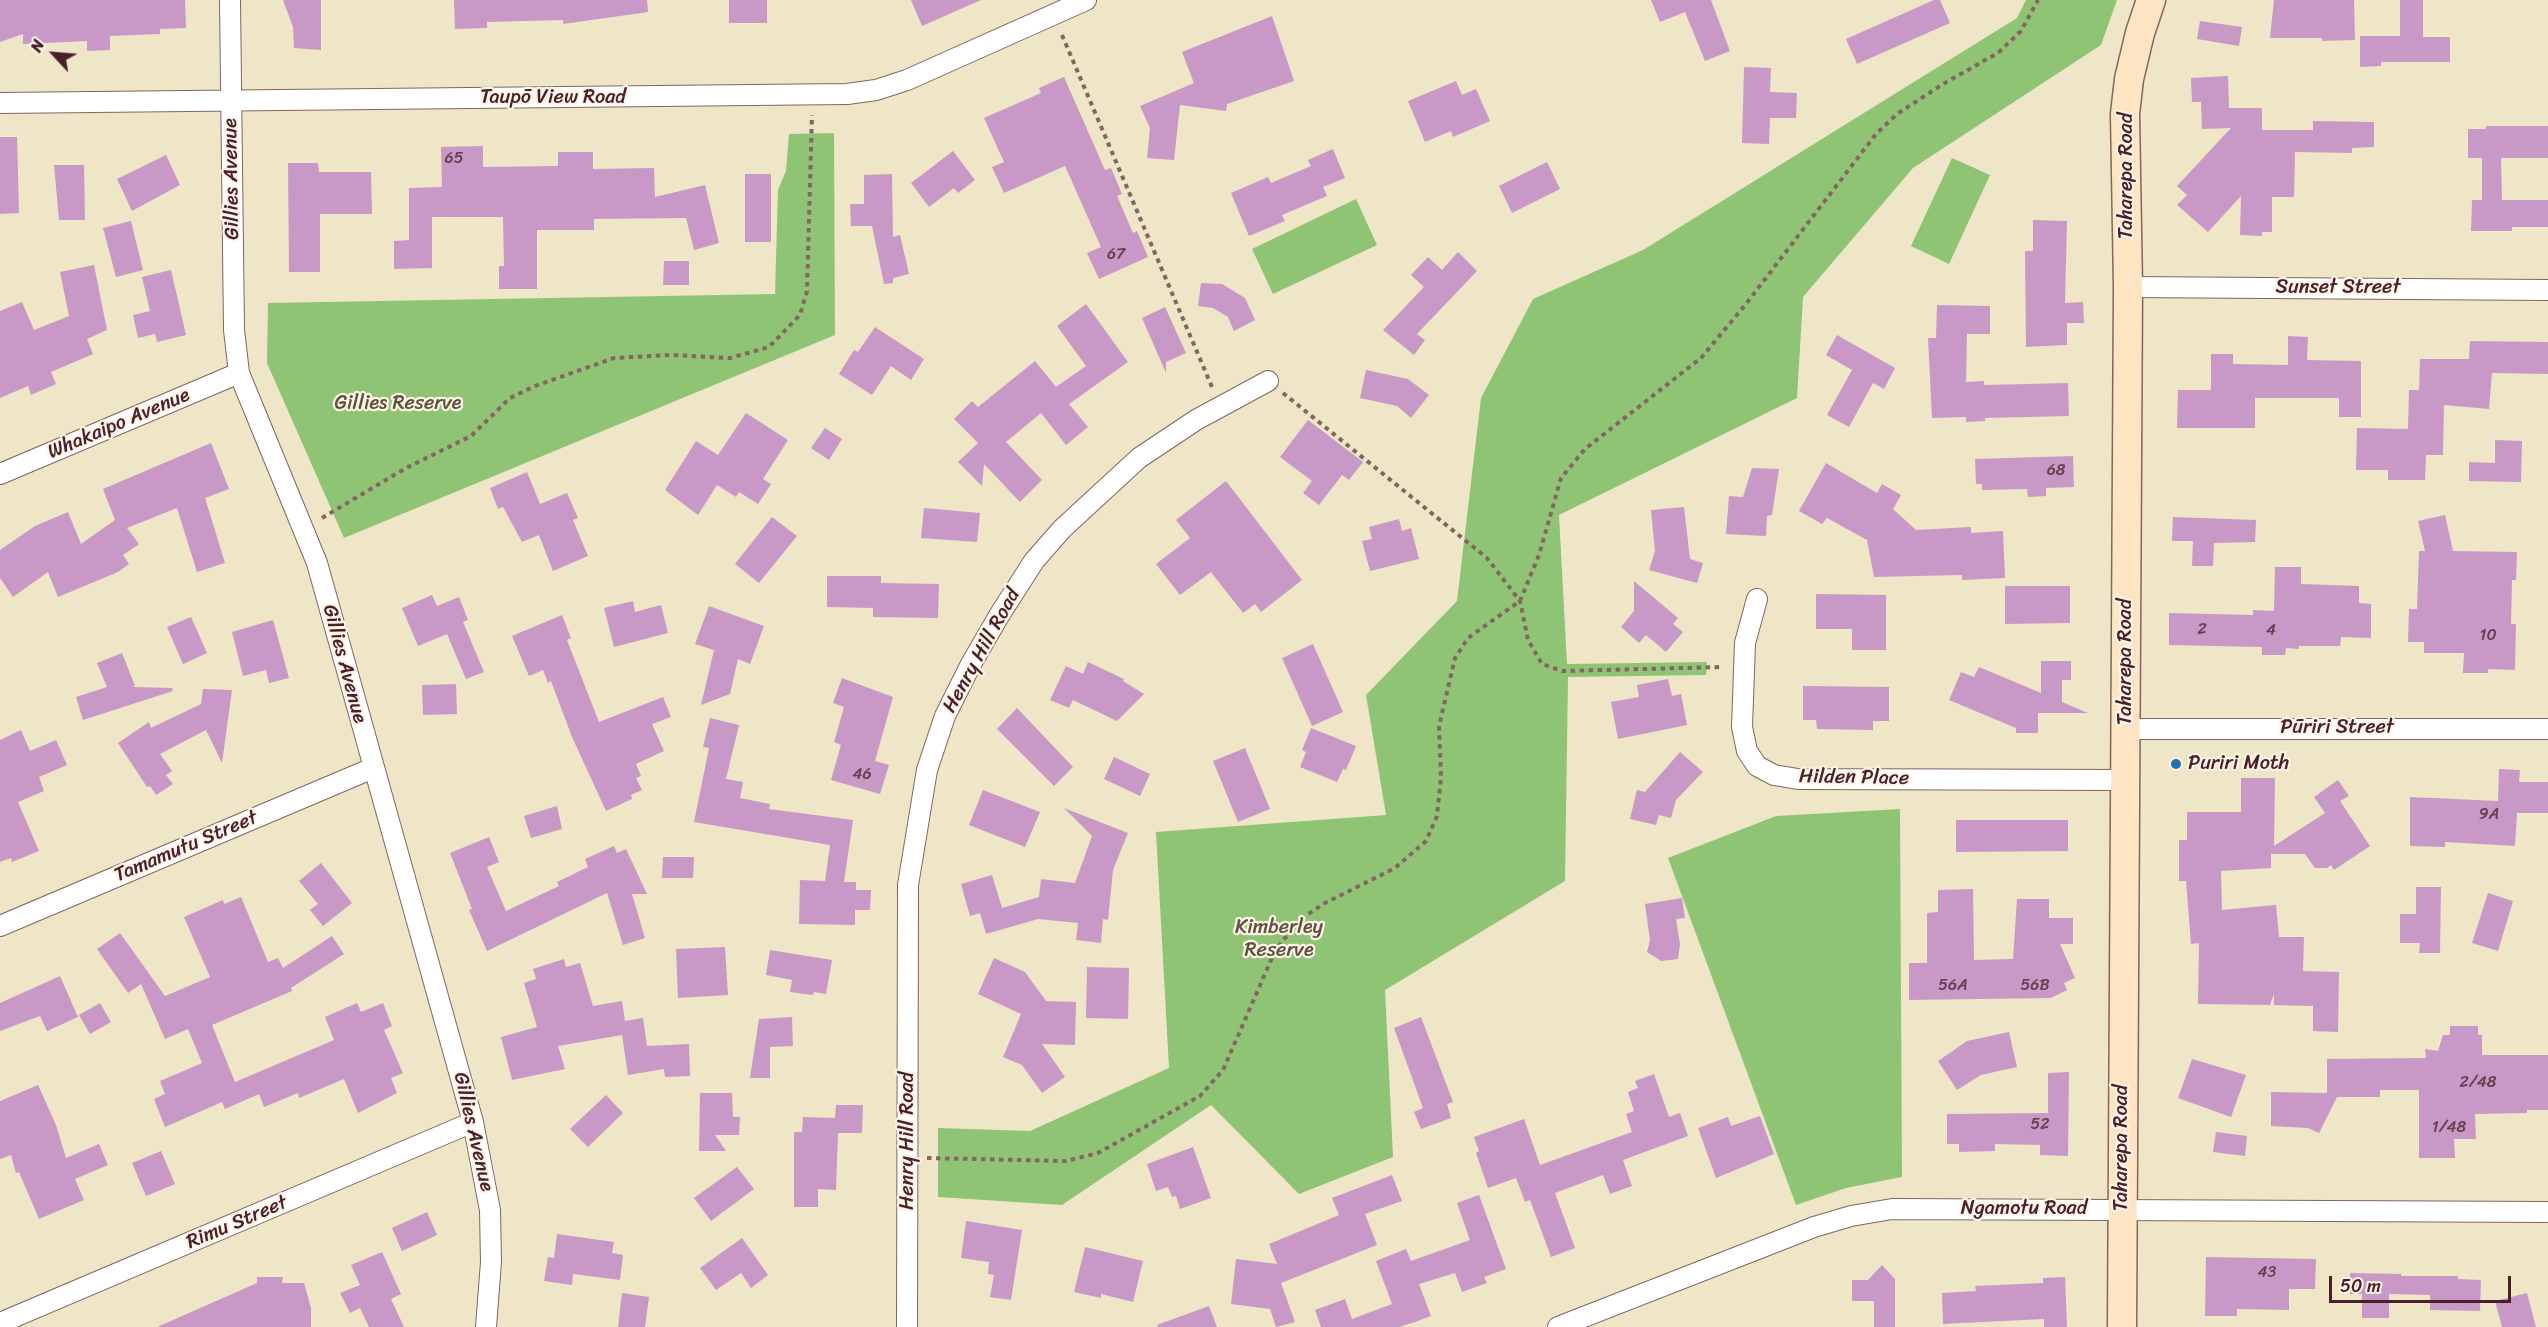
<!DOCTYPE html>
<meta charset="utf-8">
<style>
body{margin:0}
#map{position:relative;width:2548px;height:1327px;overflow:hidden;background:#eee6c6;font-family:Sriracha,sans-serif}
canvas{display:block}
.north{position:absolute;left:24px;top:24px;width:60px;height:60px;-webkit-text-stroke:4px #fcf5e5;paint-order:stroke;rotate:296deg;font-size:16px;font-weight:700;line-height:24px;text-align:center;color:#4a1f2b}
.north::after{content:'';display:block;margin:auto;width:21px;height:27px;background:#4a1f2b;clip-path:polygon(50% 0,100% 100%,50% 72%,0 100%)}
.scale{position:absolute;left:2329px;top:1276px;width:182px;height:27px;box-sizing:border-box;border:3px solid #4a1f2b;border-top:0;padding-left:8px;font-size:18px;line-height:21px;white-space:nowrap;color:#4a1f2b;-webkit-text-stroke:4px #fcf5e5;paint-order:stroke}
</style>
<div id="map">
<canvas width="2548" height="1327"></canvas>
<div class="north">N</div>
<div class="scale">50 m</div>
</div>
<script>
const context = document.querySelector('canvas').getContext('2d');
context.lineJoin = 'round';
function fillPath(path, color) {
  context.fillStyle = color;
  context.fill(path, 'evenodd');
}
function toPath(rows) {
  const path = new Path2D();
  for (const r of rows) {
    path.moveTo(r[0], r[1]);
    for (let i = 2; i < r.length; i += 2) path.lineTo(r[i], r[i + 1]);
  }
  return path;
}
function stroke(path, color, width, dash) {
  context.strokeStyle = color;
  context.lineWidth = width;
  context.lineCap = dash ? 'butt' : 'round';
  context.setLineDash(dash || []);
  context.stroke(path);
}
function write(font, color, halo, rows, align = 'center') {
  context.font = font + ' Sriracha,sans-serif';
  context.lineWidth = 4.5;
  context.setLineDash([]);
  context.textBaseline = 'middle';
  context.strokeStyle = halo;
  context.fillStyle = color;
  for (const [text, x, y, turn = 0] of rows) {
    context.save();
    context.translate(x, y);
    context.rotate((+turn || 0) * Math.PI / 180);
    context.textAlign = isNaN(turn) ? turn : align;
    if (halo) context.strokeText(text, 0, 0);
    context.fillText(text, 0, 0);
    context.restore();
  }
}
fillPath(toPath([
 [2026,0,2117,0,2101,45,1913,168,1803,297,1797,398,1559,515,1567,664,1707,662,1706,675,1568,677,1565,881,1385,990,1393,1157,1299,1194,1211,1105,1062,1205,938,1197,938,1128,1030,1131,1169,1068,1156,832,1386,815,1366,695,1457,601,1481,398,1533,299,1643,250,2017,18],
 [834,133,835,335,344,538,267,363,268,303,775,294,778,190,786,171,789,134],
 [1952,158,1990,175,1949,264,1911,246],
 [1356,199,1377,245,1273,294,1252,249],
 [1900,809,1902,1177,1846,1188,1796,1205,1668,858,1776,816]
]), '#90c475');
fillPath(toPath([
 [0,0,185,0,186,28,160,29,160,34,110,36,110,50,87,51,87,41,23,44,23,34,0,42],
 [283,0,321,0,321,50,294,48,293,27],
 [454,0,647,0,648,12,563,24,563,20,487,22,487,28,455,29],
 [729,0,767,0,767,23,729,23],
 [911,0,981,0,922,26],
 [1651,0,1711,0,1730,51,1705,61,1685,12,1660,22],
 [1934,0,1940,0,1950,23,1857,64,1846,39],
 [2274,0,2354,0,2355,40,2322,41,2322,38,2270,38],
 [2400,0,2423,0,2423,37,2450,37,2450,62,2381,62,2381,66,2360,67,2360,36,2400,36],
 [1272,16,1294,81,1227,104,1226,111,1180,105,1174,160,1147,158,1150,128,1140,106,1194,83,1182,52],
 [2200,21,2242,27,2239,46,2197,39],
 [1744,67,1771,68,1770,92,1797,93,1796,118,1770,118,1769,144,1742,143],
 [2228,76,2229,108,2262,108,2262,130,2313,130,2313,121,2374,122,2374,147,2352,148,2352,153,2295,152,2294,197,2272,197,2272,232,2262,232,2262,236,2240,235,2241,196,2208,232,2177,205,2187,195,2177,186,2231,128,2202,129,2201,102,2192,102,2191,78],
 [1064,77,1105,170,1111,168,1122,194,1117,196,1133,233,1137,231,1148,257,1099,279,1087,253,1101,247,1065,166,1004,193,992,167,1004,162,984,118,1041,93,1039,88],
 [1456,81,1462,95,1476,89,1490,121,1453,137,1451,131,1425,142,1408,101],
 [2486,126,2548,126,2548,158,2501,158,2502,200,2548,200,2548,227,2512,227,2512,231,2471,231,2472,200,2482,200,2482,158,2468,158,2468,129,2486,129],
 [0,137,17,137,19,213,0,214],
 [483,146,483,167,558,166,558,152,593,152,593,169,654,168,655,197,705,185,719,243,694,250,686,218,594,219,594,230,537,230,537,289,499,289,499,266,504,266,503,217,432,217,432,268,394,269,394,241,409,240,409,188,442,187,441,147],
 [1333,149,1345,178,1323,187,1327,196,1282,215,1285,221,1249,236,1231,193,1268,177,1271,183,1311,166,1308,160],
 [953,151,975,180,958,193,954,188,929,207,911,183],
 [166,155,180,185,132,211,117,179],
 [1547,162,1560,189,1512,213,1499,186],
 [288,163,318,163,319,172,371,172,372,214,320,214,320,272,289,272],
 [54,165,84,165,85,220,59,220],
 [745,174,771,174,771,242,745,242],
 [892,174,893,237,900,235,909,274,893,278,893,283,884,284,872,226,851,226,850,204,864,204,864,175],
 [2033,220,2067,221,2065,303,2083,302,2084,323,2067,323,2067,345,2026,347,2025,251,2033,251],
 [131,221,143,270,116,277,103,228],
 [1458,252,1477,271,1417,334,1425,340,1414,355,1383,330,1424,287,1411,275,1428,257,1442,270],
 [664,261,689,261,689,285,663,285],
 [94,265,107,330,87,339,93,354,51,372,56,384,31,395,28,386,0,398,0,311,22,302,34,330,69,316,60,272],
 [171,270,186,335,157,342,155,334,138,338,133,315,150,311,142,277],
 [1201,283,1222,284,1245,298,1255,320,1234,331,1228,317,1213,308,1198,306],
 [1086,304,1128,362,1069,404,1088,427,1066,445,1041,413,1006,442,1042,480,1020,502,984,464,982,486,958,462,978,443,954,419,972,401,978,407,1035,361,1056,387,1086,366,1057,326],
 [1937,305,1990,306,1990,334,1967,334,1966,382,1984,381,1984,385,2068,383,2069,416,1985,418,1985,421,1966,422,1966,417,1932,418,1928,338,1936,338],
 [1165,307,1186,353,1166,362,1166,373,1142,318],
 [875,327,924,359,911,380,891,366,872,395,839,374,854,350,858,352],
 [1837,335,1895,368,1884,389,1873,383,1849,427,1827,415,1852,370,1826,355],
 [2288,336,2308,337,2307,360,2361,361,2361,417,2339,417,2339,398,2255,398,2255,428,2177,428,2178,390,2211,390,2211,354,2233,354,2233,364,2288,365],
 [2470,341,2548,342,2548,374,2492,373,2489,409,2444,405,2443,455,2426,455,2425,480,2388,480,2388,470,2356,470,2357,428,2408,429,2409,390,2419,390,2420,359,2469,359],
 [1366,370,1408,379,1429,395,1411,418,1397,406,1360,398],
 [746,413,788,440,763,479,771,484,758,504,739,492,736,497,717,485,698,515,665,490,696,441,718,455],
 [1308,420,1363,462,1349,480,1342,475,1319,505,1303,493,1312,481,1280,457],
 [825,428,842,439,829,460,811,448],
 [2495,440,2522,441,2521,482,2469,481,2469,462,2495,463],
 [211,443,229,489,205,498,225,563,197,572,177,508,127,528,139,544,123,555,129,564,118,572,58,597,48,572,13,597,0,578,0,550,35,526,68,512,81,544,115,520,103,489],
 [2073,456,2074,487,2046,488,2046,496,2028,497,2027,489,1982,490,1982,484,1976,484,1975,459],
 [1826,463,1877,493,1882,484,1901,495,1893,509,1916,530,1971,527,1971,533,2003,531,2005,578,1962,580,1962,575,1874,577,1867,540,1827,518,1822,524,1799,511],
 [1752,468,1779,469,1772,515,1767,516,1766,536,1726,534,1729,496,1743,497],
 [527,472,540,504,567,493,578,518,573,520,588,556,553,571,539,535,522,542,503,507,498,509,490,488],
 [1226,481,1302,580,1261,612,1255,604,1243,613,1211,572,1180,595,1156,564,1190,538,1176,520],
 [1684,507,1690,559,1703,563,1697,583,1649,570,1655,551,1651,510],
 [924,508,980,513,977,542,921,538],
 [2445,515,2453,551,2517,552,2516,580,2512,580,2511,624,2516,624,2515,670,2488,669,2488,673,2463,673,2464,653,2424,653,2424,642,2408,642,2409,609,2417,609,2419,551,2425,551,2418,521],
 [772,517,797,536,759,583,735,564],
 [2173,517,2256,520,2255,542,2214,543,2213,566,2192,566,2193,541,2172,541],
 [1399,519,1402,531,1411,528,1419,559,1370,571,1362,541,1372,539,1369,527],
 [2275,567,2301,567,2301,584,2359,586,2359,603,2371,604,2371,638,2341,637,2340,646,2299,646,2299,649,2286,648,2285,655,2262,655,2262,647,2169,645,2169,613,2253,615,2253,610,2274,611],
 [827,576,881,576,881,583,939,584,938,618,873,617,873,608,827,607],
 [1634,581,1678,618,1673,624,1683,632,1666,652,1646,635,1639,643,1621,627,1634,611],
 [2005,586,2070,586,2070,623,2005,624],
 [1816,594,1886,595,1886,650,1852,650,1852,629,1816,629],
 [432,595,437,606,459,597,468,620,463,622,484,672,466,679,447,634,418,646,402,608],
 [633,601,635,612,661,605,668,633,614,647,604,608],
 [709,606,764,626,750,664,738,659,730,694,701,705,714,650,695,644],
 [562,615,571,638,567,640,599,722,663,697,671,717,652,724,664,751,636,764,641,776,636,778,642,790,631,795,632,799,606,811,572,737,551,681,548,683,543,670,529,676,512,636],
 [191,617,207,653,183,664,167,627],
 [273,620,289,678,269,683,266,670,243,676,232,632],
 [1313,644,1343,712,1312,726,1282,658],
 [122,653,135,686,132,687,172,688,173,691,83,720,76,697,107,687,97,663],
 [2041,661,2071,661,2071,680,2062,680,2062,702,2088,713,2038,713,2038,733,2016,733,2016,728,1949,700,1961,672,1974,677,1979,667,2041,693],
 [1088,662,1124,679,1123,681,1144,694,1117,721,1073,700,1069,708,1050,700,1066,666,1083,674],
 [842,678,893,697,875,761,889,765,880,794,831,780,841,745,834,742,844,707,833,703],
 [1668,679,1672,696,1681,694,1687,725,1618,739,1611,702,1639,697,1637,685],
 [456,684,457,714,423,715,422,685],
 [1803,686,1889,687,1889,721,1873,721,1873,730,1817,729,1816,720,1803,720],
 [203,689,232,690,222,763,206,730,160,754,172,771,166,775,173,784,156,795,150,786,147,787,118,743,149,722,151,728,201,704],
 [1017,708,1073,767,1054,786,997,729],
 [710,718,739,725,726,779,743,782,740,798,770,804,769,809,853,820,844,882,856,882,856,890,871,890,870,910,855,910,855,925,799,924,800,880,825,881,830,845,694,822,709,748,703,747],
 [1311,728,1356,746,1346,770,1343,769,1337,782,1300,767,1306,752,1302,750],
 [21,730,30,751,56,740,67,765,39,777,44,791,18,802,39,851,12,862,11,858,0,862,0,740],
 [1245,748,1270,809,1238,822,1213,761],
 [1680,752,1703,772,1676,800,1671,818,1659,815,1656,825,1630,819,1637,790,1645,792],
 [1114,757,1150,774,1140,796,1104,779],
 [2499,769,2520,770,2519,782,2548,782,2548,813,2517,813,2515,846,2445,842,2445,847,2410,846,2410,797,2498,801],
 [2241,778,2275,778,2274,846,2325,813,2314,797,2338,780,2349,796,2340,801,2370,846,2334,870,2331,865,2327,868,2315,868,2305,854,2271,854,2271,868,2221,871,2222,910,2276,905,2279,937,2304,937,2303,971,2339,972,2338,1032,2313,1031,2313,1006,2274,1005,2274,994,2270,1005,2198,1004,2199,943,2191,944,2186,881,2179,881,2179,840,2187,840,2187,812,2241,812],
 [983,790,1040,812,1025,847,969,825],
 [557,806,562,829,531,838,524,816],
 [1064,808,1128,833,1113,870,1108,920,1103,919,1101,943,1076,940,1078,923,1038,919,986,934,980,913,970,916,961,884,992,875,1002,908,1039,897,1041,879,1075,883,1092,836],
 [1956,820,2068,820,2068,851,1956,852],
 [489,837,499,862,487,867,506,911,559,886,557,882,588,867,585,859,614,846,617,853,626,849,647,894,632,894,645,938,623,945,607,893,487,951,469,910,472,909,450,853],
 [663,857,694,857,693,878,662,878],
 [321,863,352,903,323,926,310,910,318,904,299,881],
 [2416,887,2441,887,2440,953,2419,953,2420,943,2400,943,2400,914,2416,914],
 [1973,889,1974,960,2013,959,2017,899,2049,899,2049,918,2073,918,2073,944,2060,944,2075,978,2064,983,2067,990,2051,998,1909,1000,1909,963,1927,963,1927,913,1938,912,1938,890],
 [2488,893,2513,901,2498,951,2472,943],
 [241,897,268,962,278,958,283,968,332,936,344,954,291,988,292,991,212,1025,235,1082,334,1040,325,1017,357,1003,361,1012,383,1003,392,1026,384,1030,403,1073,391,1078,397,1093,358,1113,344,1079,299,1098,298,1093,264,1107,259,1094,225,1109,222,1102,165,1127,154,1099,165,1094,160,1081,202,1063,188,1029,165,1039,141,984,128,993,97,949,120,933,165,996,210,977,184,917,223,900,224,904],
 [1682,898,1685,918,1676,919,1680,944,1678,959,1661,961,1647,952,1650,940,1645,904],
 [725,947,728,995,678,998,676,949],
 [770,950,832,960,826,994,814,992,813,995,790,992,792,980,766,975],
 [994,958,1025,972,1046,1001,1076,1002,1075,1045,1042,1044,1065,1077,1042,1093,1022,1065,1003,1057,1021,1014,978,994],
 [564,959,566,967,580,963,593,1006,622,1001,625,1021,643,1018,647,1046,689,1044,690,1076,665,1077,664,1069,628,1075,622,1035,558,1046,565,1069,512,1080,501,1037,537,1027,524,983,536,979,533,969],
 [1087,967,1129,968,1128,1019,1086,1018],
 [60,976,78,1017,47,1031,40,1016,0,1031,0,1003],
 [100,1003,111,1022,90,1034,79,1015],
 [792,1017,793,1046,770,1047,770,1078,750,1078,759,1019],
 [1421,1017,1453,1102,1447,1104,1451,1118,1421,1129,1414,1112,1423,1108,1394,1028],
 [2450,1026,2478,1026,2478,1035,2482,1035,2482,1055,2548,1055,2548,1110,2527,1110,2527,1113,2475,1114,2476,1139,2454,1139,2455,1158,2419,1158,2419,1090,2380,1090,2380,1097,2337,1097,2319,1133,2308,1128,2271,1126,2271,1092,2327,1093,2327,1059,2426,1058,2425,1049,2438,1051,2443,1035,2450,1035],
 [2009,1032,2017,1067,1981,1075,1957,1090,1938,1061,1967,1041],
 [2192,1059,2246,1075,2231,1117,2178,1098],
 [2069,1072,2068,1156,2040,1155,2040,1145,1995,1144,1995,1151,1959,1152,1959,1144,1947,1144,1947,1114,2048,1113,2048,1073],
 [1654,1074,1669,1117,1680,1113,1688,1136,1623,1160,1632,1186,1610,1194,1603,1175,1555,1193,1575,1248,1551,1257,1530,1200,1525,1202,1516,1178,1488,1188,1476,1153,1479,1151,1474,1137,1524,1119,1540,1165,1632,1132,1626,1114,1634,1111,1628,1092,1638,1088,1635,1081],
 [38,1085,56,1125,66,1158,99,1144,108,1165,75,1179,84,1200,39,1219,19,1172,16,1173,11,1155,0,1159,0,1101],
 [700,1093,732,1093,733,1117,740,1117,739,1135,715,1135,726,1151,699,1151],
 [606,1095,623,1113,588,1147,570,1129],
 [836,1105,863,1105,862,1133,838,1133,836,1190,818,1189,818,1207,794,1207,794,1132,802,1132,803,1117,835,1118],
 [1760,1116,1774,1154,1716,1178,1698,1128,1728,1117,1731,1126],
 [2216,1132,2247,1136,2245,1156,2213,1152],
 [1193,1147,1211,1198,1180,1209,1176,1196,1172,1197,1168,1187,1156,1191,1147,1164],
 [161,1151,175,1184,146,1196,132,1163],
 [737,1167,754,1189,711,1221,694,1198],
 [1392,1175,1402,1201,1365,1214,1377,1245,1281,1283,1295,1322,1276,1327,1270,1309,1231,1304,1236,1259,1277,1264,1269,1244,1339,1215,1332,1198],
 [1479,1195,1506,1269,1484,1277,1487,1283,1462,1292,1455,1273,1419,1284,1431,1316,1415,1322,1399,1327,1321,1327,1315,1310,1345,1299,1352,1319,1392,1304,1376,1261,1406,1249,1411,1261,1470,1240,1457,1203],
 [427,1212,437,1235,402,1251,392,1228],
 [966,1221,1022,1230,1011,1300,990,1297,994,1275,988,1274,989,1262,961,1258],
 [557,1234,614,1242,612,1253,623,1255,620,1280,573,1274,572,1285,544,1281,548,1257,554,1258],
 [742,1238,768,1275,751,1288,741,1273,716,1290,700,1268],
 [1085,1247,1143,1261,1133,1302,1101,1294,1101,1298,1074,1292],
 [382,1252,401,1294,391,1299,404,1327,369,1327,360,1308,350,1313,340,1293,360,1285,351,1265],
 [2206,1257,2316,1259,2315,1289,2289,1289,2289,1310,2237,1309,2237,1316,2205,1316],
 [1882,1265,1895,1279,1895,1327,1874,1327,1874,1301,1852,1301,1852,1280,1868,1280],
 [2350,1273,2401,1274,2401,1276,2458,1276,2458,1279,2481,1280,2480,1311,2430,1310,2430,1295,2389,1294,2389,1318,2362,1318,2362,1294,2350,1294],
 [257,1277,283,1277,282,1283,304,1283,311,1308,311,1327,157,1327,257,1283],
 [2065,1277,2067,1327,2044,1327,2044,1319,1943,1324,1942,1293,1976,1291,1975,1286,2043,1283,2043,1278],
 [622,1293,649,1297,645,1327,618,1327],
 [2527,1293,2536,1327,2502,1327,2495,1301],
 [1209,1306,1217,1327,1158,1327,1157,1325]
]), '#c899c7');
const street = toPath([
 [230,0,234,330,239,373,317,563,473,1122,490,1210,491,1262,486,1327],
 [0,103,847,94,876,90,907,80,1086,0],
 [2128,287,2548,290],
 [0,474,239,373],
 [1757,599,1745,643,1742,727,1747,751,1757,766,1774,775,1798,779,2124,780],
 [2125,729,2548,729],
 [0,926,373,768],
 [0,1323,473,1122],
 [907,1327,908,885,927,770,945,716,971,664,1000,614,1034,561,1062,529,1139,458,1196,420,1268,381],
 [1558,1327,1814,1227,1851,1216,1892,1209,2548,1212]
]);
const secondary = toPath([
 [2122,1327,2128,287,2125,114,2129,79,2140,33,2151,0]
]);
stroke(street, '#836561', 22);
stroke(secondary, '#836561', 31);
stroke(toPath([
 [1062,35,1212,387],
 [1283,393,1487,558,1520,601,1528,640,1542,664,1562,671,1723,667],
 [322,518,406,468,471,436,510,398,535,386,614,358,671,355,730,358,769,347,800,315,807,291,812,115],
 [927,1158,1066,1161,1098,1153,1200,1096,1223,1070,1275,951,1299,920,1325,903,1395,868,1426,841,1437,816,1441,777,1439,726,1455,658,1468,638,1520,601,1539,555,1561,478,1585,449,1701,358,1746,304,1876,134,1897,114,1943,84,1998,53,2021,31,2038,0]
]), '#836561', 4, [4.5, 4.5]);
stroke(street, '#fff', 20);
stroke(secondary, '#fde5c4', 28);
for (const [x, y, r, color] of [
 [2176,764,6,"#1f6fb2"]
]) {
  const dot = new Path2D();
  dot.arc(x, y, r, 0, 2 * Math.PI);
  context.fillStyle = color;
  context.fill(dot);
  stroke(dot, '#fcf5e5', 2);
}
write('16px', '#6a3e52', null, [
 ["65",454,159],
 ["67",1116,255],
 ["68",2056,471],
 ["2",2202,630],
 ["4",2271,631],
 ["10",2488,636],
 ["46",862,775],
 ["9A",2489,815],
 ["56A",1953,986],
 ["56B",2035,986],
 ["2/48",2478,1083],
 ["52",2040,1125],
 ["1/48",2449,1128],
 ["43",2267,1273]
]);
write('20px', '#4a1f2b', '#fcf5e5', [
 ["Taupō View Road",553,98],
 ["Taharepa Road",2127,176,-90],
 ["Gillies Avenue",232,179,-91],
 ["Sunset Street",2338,288],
 ["Whakaipo Avenue",119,424,-23],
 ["Henry Hill Road",982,651,-61],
 ["Taharepa Road",2126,662,-90],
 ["Gillies Avenue",344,664,75],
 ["Pūriri Street",2337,728],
 ["Hilden Place",1854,778,1],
 ["Tamamutu Street",186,847,-23],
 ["Gillies Avenue",473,1132,77],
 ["Henry Hill Road",908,1141,-90],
 ["Taharepa Road",2122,1148,-90],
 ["Ngamotu Road",2024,1209],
 ["Rimu Street",237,1223,-23]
]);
write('20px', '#5f5141', '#fcf5e5', [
 ["Gillies Reserve",398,404],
 ["Kimberley",1279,928],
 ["Reserve",1279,951]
]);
write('20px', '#4a1f2b', '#fcf5e5', [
 ["Puriri Moth",2188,764]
], 'left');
</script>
